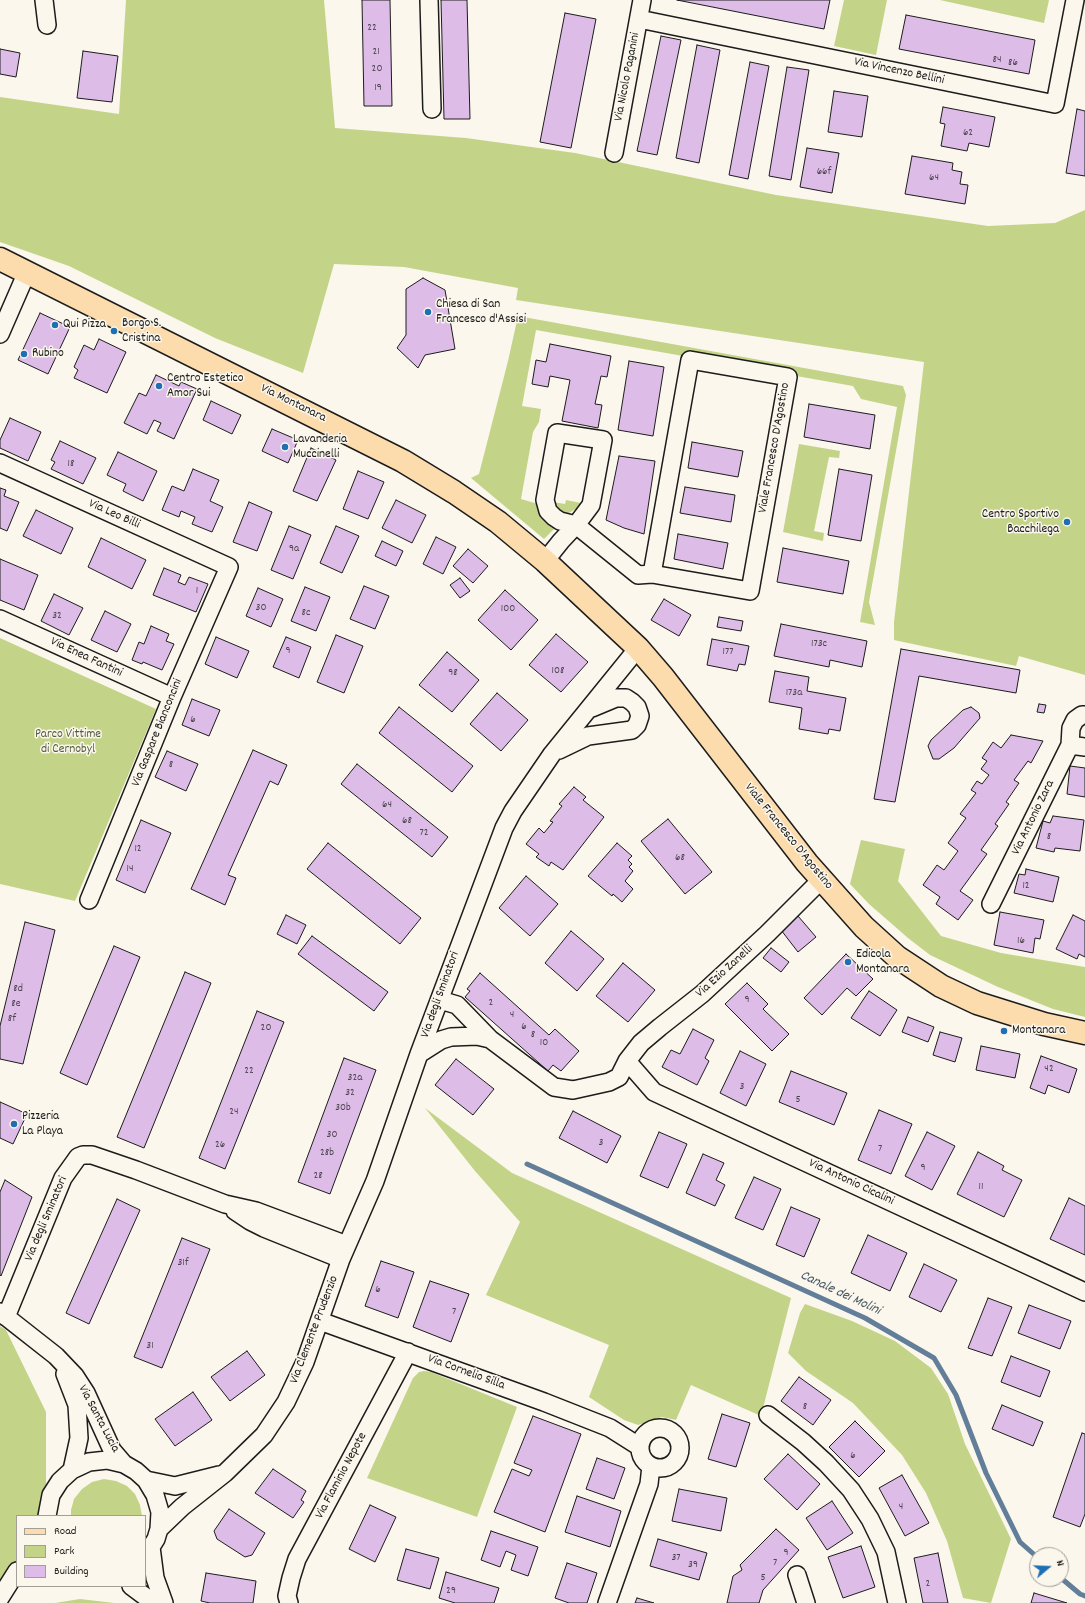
<!DOCTYPE html>
<style>
body{margin:0}
#map{position:relative;width:1085px;height:1603px;overflow:hidden;background:#fbf7ec;font-family:Dekko,sans-serif}
canvas{display:block}
.legend{position:absolute;left:16px;top:1515px;width:130px;height:72px;box-sizing:border-box;background:#fbf7ec;border:1px solid #a29f99;margin:0;padding:5px 7px;list-style:none;font-size:12px;color:#1c1c1c}
.legend li{display:flex;align-items:center;gap:8px;height:20px}
.legend b{width:20px;border:1px solid #a29f99}
.north{position:absolute;left:1029px;top:1547px;width:40px;height:40px;box-sizing:border-box;background:#fbf7ec;border:1px solid #a29f99;border-radius:50%;rotate:71deg;font-size:11px;font-weight:700;line-height:16px;text-align:center;color:#1c1c1c}
.north::after{content:'';display:block;margin:auto;width:14px;height:18px;background:#1f6fb2;clip-path:polygon(50% 0,100% 100%,50% 72%,0 100%)}
</style>
<div id="map">
<canvas width="1085" height="1603"></canvas>
<ul class="legend">
<li><b style="height:5px;background:#fcdcac"></b>Road</li>
<li><b style="height:11px;background:#c3d489"></b>Park</li>
<li><b style="height:11px;background:#debce8"></b>Building</li>
</ul>
<div class="north">N</div>
</div>
<script>
const context = document.querySelector('canvas').getContext('2d');
context.lineJoin = 'round';
function fillPath(path, color) {
  context.fillStyle = color;
  context.fill(path, 'evenodd');
}
function toPath(rows) {
  const path = new Path2D();
  for (const r of rows) {
    if (r.length === 3) {
      path.moveTo(r[0] + r[2], r[1]);
      path.arc(r[0], r[1], r[2], 0, 2 * Math.PI);
      continue;
    }
    path.moveTo(r[0], r[1]);
    for (let i = 2; i < r.length; i += 2) path.lineTo(r[i], r[i + 1]);
  }
  return path;
}
function stroke(path, color, width, dash) {
  context.strokeStyle = color;
  context.lineWidth = width;
  context.lineCap = dash ? 'butt' : 'round';
  context.setLineDash(dash || []);
  context.stroke(path);
}
function write(font, color, halo, rows, align = 'center') {
  context.font = font + ' Dekko,sans-serif';
  context.lineWidth = 3;
  context.setLineDash([]);
  context.textBaseline = 'middle';
  context.strokeStyle = halo;
  context.fillStyle = color;
  for (const [text, x, y, turn = 0] of rows) {
    context.save();
    context.translate(x, y);
    context.rotate((+turn || 0) * Math.PI / 180);
    context.textAlign = isNaN(turn) ? turn : align;
    if (halo) context.strokeText(text, 0, 0);
    context.fillText(text, 0, 0);
    context.restore();
  }
}
fillPath(toPath([
 [126,0,324,0,335,128,466,138,575,153,776,195,988,226,1055,223,1085,210,1085,675,1019,656,1016,666,894,640,894,622,924,362,516,300,518,288,404,267,334,264,303,373,215,338,69,266,0,242,0,97,119,114],
 [844,0,887,0,876,55,834,46],
 [940,0,1049,0,1044,23],
 [518,316,903,386,906,395,869,602,875,625,860,622,897,407,861,399,853,386,536,330,522,406,541,409,539,422,533,432,521,499,538,504,555,528,544,539,471,478,479,474,508,361],
 [799,444,840,451,839,458,829,457,814,531,824,533,823,541,783,532],
 [566,500,581,503,579,507,569,513,562,512,553,502,565,504],
 [0,638,156,709,75,901,0,884],
 [861,840,905,849,898,881,941,936,1001,953,1085,967,1085,1017,1053,1009,998,987,930,955,908,938,869,904,850,884],
 [425,1108,512,1173,791,1298,761,1416,691,1385,676,1420,662,1417,638,1425,624,1420,589,1397,609,1345,486,1295,520,1222,475,1171],
 [805,1304,852,1321,895,1341,931,1368,948,1394,965,1444,1011,1539,991,1603,963,1598,947,1541,926,1493,902,1455,853,1403,806,1371,788,1353,800,1313],
 [0,1326,6,1330,46,1412,46,1495,37,1516,17,1516,17,1566,0,1603],
 [424,1371,431,1372,517,1407,477,1517,367,1478,413,1378,419,1372],
 [104,1479,116,1481,127,1486,135,1494,140,1505,142,1516,71,1516,71,1510,74,1499,82,1489,92,1482],
 [80,1599,114,1603,55,1603]
]), '#c3d489');
stroke(toPath([
 [527,1164,865,1318,934,1358,956,1395,986,1473,1020,1542,1037,1557],
 [1061,1578,1080,1594,1085,1596]
]), '#627e98', 5);
const building = toPath([
 [362,0,390,0,392,106,364,106,362,0],
 [441,0,467,0,470,119,444,119,441,0],
 [677,0,830,0,824,29,677,0],
 [565,13,596,19,571,148,540,142,565,13],
 [906,15,1035,40,1029,74,899,49,906,15],
 [661,36,681,40,657,155,637,151,661,36],
 [697,45,720,50,699,163,676,158,697,45],
 [0,49,20,53,16,77,0,74,0,49],
 [83,51,118,56,112,102,77,98,83,51],
 [750,62,769,66,748,179,729,175,750,62],
 [787,67,809,70,791,180,769,176,787,67],
 [834,91,868,96,862,137,828,132,834,91],
 [943,107,995,117,989,147,969,143,967,151,941,146,945,124,940,123,943,107],
 [1077,109,1085,111,1085,176,1066,173,1077,109],
 [807,148,839,153,832,193,800,187,807,148],
 [912,156,953,163,952,170,962,172,960,184,968,185,965,204,905,194,912,156],
 [423,278,445,290,455,349,425,355,418,368,397,348,406,335,406,289,423,278],
 [40,313,70,327,48,374,18,360,40,313],
 [99,339,126,352,107,393,74,378,78,370,74,367,84,345,94,350,99,339],
 [550,344,611,356,607,377,601,376,595,404,602,405,598,428,562,421,570,380,550,376,548,387,532,384,536,360,546,362,550,344],
 [629,361,664,367,653,436,618,430,629,361],
 [156,375,179,386,181,382,197,389,174,439,157,431,161,423,154,420,147,434,124,423,139,393,146,396,156,375],
 [211,401,241,415,232,434,203,420,211,401],
 [809,404,875,415,870,449,804,437,809,404],
 [10,418,41,432,28,461,0,448,0,440,10,418],
 [272,429,298,440,288,463,262,451,272,429],
 [60,441,96,458,83,484,51,469,55,462,51,460,60,441],
 [692,442,743,451,738,477,688,468,692,442],
 [311,448,336,460,317,501,293,491,311,448],
 [118,452,157,471,143,501,123,491,126,484,107,475,118,452],
 [619,456,655,461,644,534,624,528,606,520,619,456],
 [193,469,219,480,210,501,223,507,212,532,192,524,195,517,181,511,179,517,162,510,172,486,184,491,193,469],
 [839,469,872,475,861,541,828,535,839,469],
 [358,471,384,482,368,519,343,509,358,471],
 [685,487,735,495,731,522,680,513,685,487],
 [0,488,6,490,4,496,19,502,7,531,0,528,0,488],
 [396,500,426,515,412,543,382,528,396,500],
 [249,502,272,512,257,551,233,542,249,502],
 [36,510,73,528,61,554,23,536,36,510],
 [289,526,311,535,293,579,271,570,289,526],
 [336,526,359,536,342,573,320,563,336,526],
 [678,534,728,543,723,569,674,559,678,534],
 [436,537,456,547,443,574,423,564,436,537],
 [101,538,146,560,132,589,88,567,101,538],
 [382,541,403,551,396,566,375,556,382,541],
 [783,548,849,561,843,594,777,582,783,548],
 [468,549,488,566,473,583,453,566,468,549],
 [0,559,38,575,24,610,0,600,0,559],
 [164,568,181,575,178,582,185,585,189,577,208,584,196,612,153,595,164,568],
 [460,578,470,591,460,598,450,585,460,578],
 [364,586,389,596,375,629,350,619,364,586],
 [305,587,330,597,316,631,291,621,305,587],
 [258,588,283,599,271,627,246,616,258,588],
 [505,590,538,620,511,650,478,620,505,590],
 [54,594,83,608,69,635,41,621,54,594],
 [664,599,691,615,679,636,651,620,664,599],
 [105,611,131,624,117,652,91,640,105,611],
 [719,617,743,621,741,631,717,627,719,617],
 [781,624,867,641,862,667,830,660,829,667,774,656,781,624],
 [151,626,169,634,166,641,174,644,162,670,143,662,142,664,132,660,139,642,144,644,151,626],
 [556,634,588,662,561,692,529,665,556,634],
 [336,635,363,646,344,693,317,682,336,635],
 [216,637,249,651,237,678,205,664,216,637],
 [286,637,311,647,299,678,273,667,286,637],
 [712,639,749,646,745,665,739,664,737,671,707,665,712,639],
 [901,649,1020,670,1016,693,919,676,895,802,874,799,901,649],
 [447,652,479,680,452,712,419,685,447,652],
 [775,671,809,677,807,691,846,698,840,731,829,729,828,734,799,729,802,708,769,702,775,671],
 [497,693,528,720,501,751,470,724,497,693],
 [192,699,220,710,209,736,182,725,192,699],
 [1039,704,1046,705,1044,713,1037,712,1039,704],
 [399,707,473,766,452,792,379,733,399,707],
 [971,707,979,713,980,718,954,748,939,759,933,759,928,746,931,740,963,710,971,707],
 [1011,735,1043,741,1031,763,1028,761,1014,780,1019,783,1006,802,1009,804,995,824,998,826,981,850,987,854,960,891,973,900,958,920,936,904,940,897,923,885,937,865,944,870,958,851,948,843,966,818,960,814,976,793,971,790,977,781,982,784,989,775,981,769,987,761,982,758,993,742,1001,748,1011,735],
 [253,750,287,765,278,785,270,781,228,875,236,878,225,905,191,889,253,750],
 [167,751,198,764,186,791,155,777,167,751],
 [357,764,448,837,432,857,341,784,357,764],
 [1070,766,1085,768,1085,797,1067,794,1070,766],
 [574,787,586,797,583,800,604,817,563,870,551,862,549,866,536,857,539,854,526,844,539,828,544,833,553,822,550,821,562,806,559,804,574,787],
 [1053,816,1084,820,1080,851,1055,848,1054,852,1036,848,1043,821,1050,823,1053,816],
 [668,819,712,872,685,894,641,841,668,819],
 [141,820,171,833,145,893,116,880,141,820],
 [328,843,421,918,400,944,307,869,328,843],
 [617,843,632,856,628,860,632,864,629,867,633,871,625,881,633,889,622,902,613,894,612,896,588,876,617,843],
 [1026,869,1059,877,1053,902,1014,893,1019,874,1025,875,1026,869],
 [526,876,558,904,530,936,499,908,526,876],
 [1000,912,1044,920,1040,939,1035,938,1033,953,994,945,1000,912],
 [286,915,306,925,297,944,277,934,286,915],
 [1073,915,1085,921,1085,957,1079,954,1077,959,1056,949,1073,915],
 [798,916,816,937,798,952,781,930,798,916],
 [25,922,55,930,23,1064,0,1059,0,1026,25,922],
 [571,931,604,959,577,991,545,963,571,931],
 [312,936,388,992,374,1011,298,954,312,936],
 [114,946,140,957,87,1085,60,1073,114,946],
 [771,948,789,962,781,972,763,958,771,948],
 [846,954,873,979,856,996,847,988,822,1015,804,998,846,954],
 [623,963,655,990,628,1022,596,996,623,963],
 [185,972,211,983,144,1148,117,1137,185,972],
 [480,973,549,1035,555,1029,579,1051,561,1071,553,1065,548,1071,465,997,470,991,467,989,480,973],
 [747,983,768,1004,763,1009,789,1034,772,1051,725,1004,747,983],
 [869,991,897,1010,880,1036,851,1018,869,991],
 [257,1011,284,1022,225,1169,199,1158,257,1011],
 [908,1017,934,1027,928,1042,902,1032,908,1017],
 [693,1029,714,1040,705,1058,709,1061,697,1085,662,1067,671,1050,680,1054,693,1029],
 [940,1032,962,1038,955,1062,933,1055,940,1032],
 [981,1046,1020,1054,1015,1078,976,1070,981,1046],
 [740,1051,766,1064,746,1106,720,1093,740,1051],
 [1041,1056,1077,1069,1069,1093,1048,1085,1045,1094,1030,1088,1041,1056],
 [344,1058,376,1070,330,1194,298,1182,344,1058],
 [456,1059,494,1089,473,1115,435,1085,456,1059],
 [791,1071,847,1093,834,1125,779,1102,791,1071],
 [0,1102,27,1114,13,1144,0,1138,0,1102],
 [879,1110,912,1124,891,1174,858,1160,879,1110],
 [573,1111,621,1136,607,1163,559,1138,573,1111],
 [659,1132,687,1144,668,1188,640,1176,659,1132],
 [927,1132,955,1146,932,1190,905,1176,927,1132],
 [978,1152,1004,1166,1002,1170,1022,1180,1004,1217,957,1194,978,1152],
 [703,1154,724,1163,716,1180,725,1185,715,1206,686,1193,703,1154],
 [754,1177,781,1189,763,1230,735,1218,754,1177],
 [5,1180,32,1197,1,1276,0,1275,0,1192,5,1180],
 [1069,1198,1085,1206,1085,1255,1050,1239,1069,1198],
 [117,1199,140,1210,89,1324,66,1313,117,1199],
 [791,1207,820,1219,804,1257,776,1245,791,1207],
 [868,1235,907,1253,890,1291,851,1273,868,1235],
 [182,1238,210,1249,162,1368,134,1357,182,1238],
 [381,1261,414,1272,398,1318,365,1306,381,1261],
 [924,1264,957,1280,941,1312,909,1297,924,1264],
 [430,1281,469,1294,451,1342,413,1327,430,1281],
 [988,1298,1012,1307,992,1356,968,1348,988,1298],
 [1029,1305,1071,1321,1060,1349,1018,1333,1029,1305],
 [247,1351,265,1375,230,1401,211,1377,247,1351],
 [1011,1356,1050,1371,1040,1397,1001,1382,1011,1356],
 [799,1377,831,1400,813,1425,781,1401,799,1377],
 [193,1392,212,1420,175,1446,155,1419,193,1392],
 [1002,1405,1043,1422,1033,1446,992,1429,1002,1405],
 [722,1414,750,1423,736,1467,708,1459,722,1414],
 [533,1416,581,1434,545,1532,494,1512,512,1469,529,1476,532,1470,514,1463,533,1416],
 [855,1421,885,1451,859,1477,829,1447,855,1421],
 [1082,1433,1085,1434,1085,1514,1080,1527,1053,1517,1082,1433],
 [788,1454,820,1484,797,1510,764,1479,788,1454],
 [597,1458,625,1468,614,1499,586,1489,597,1458],
 [273,1469,306,1491,301,1500,304,1502,293,1518,255,1493,273,1469],
 [902,1475,929,1523,905,1536,879,1488,902,1475],
 [679,1489,727,1498,721,1531,672,1521,679,1489],
 [577,1496,621,1511,610,1547,565,1532,577,1496],
 [832,1501,853,1533,827,1550,806,1518,832,1501],
 [370,1505,396,1517,375,1562,349,1549,370,1505],
 [229,1509,265,1533,252,1555,245,1557,217,1539,214,1531,229,1509],
 [776,1529,799,1550,763,1590,759,1603,727,1603,733,1576,742,1570,740,1565,776,1529],
 [491,1531,538,1547,528,1576,511,1570,516,1555,506,1551,500,1567,481,1560,491,1531],
 [658,1539,707,1553,699,1580,650,1566,658,1539],
 [861,1546,875,1587,843,1598,828,1557,861,1546],
 [406,1549,439,1558,430,1589,397,1580,406,1549],
 [938,1553,948,1603,923,1603,914,1558,938,1553],
 [567,1563,597,1573,587,1603,569,1603,555,1598,567,1563],
 [446,1572,499,1588,494,1603,455,1603,439,1598,446,1572],
 [206,1573,256,1581,253,1603,210,1603,201,1601,206,1573],
 [1034,1593,1067,1603,1031,1603,1034,1593],
 [637,1598,654,1603,635,1603,637,1598]
]);
fillPath(building, '#debce8');
stroke(building, '#1c1c1c', 1);
const minor = toPath([
 [44,0,47,25],
 [429,0,432,109],
 [639,19,1055,104,1075,0],
 [614,153,642,0],
 [0,334,27,272],
 [690,360,788,377,750,591,652,574,690,360],
 [557,433,603,440,591,505,576,525,560,521,554,517,548,511,545,500,557,433],
 [0,463,229,567,172,697,89,900],
 [545,561,561,541,576,525,638,575,652,574],
 [0,619,172,697],
 [1070,745,1085,747],
 [559,750,588,736,632,730,637,725,640,716,637,707,632,702,626,698,616,698,592,708],
 [991,904,1070,745,1071,728,1075,720,1082,715,1085,715],
 [440,1000,457,1005,490,1039,554,1087,573,1090,609,1082,619,1077,627,1061,641,1043,660,1027,702,994,767,934,821,880],
 [419,1054,441,1040,451,1037,477,1036,490,1039],
 [627,1061,654,1092,1085,1292],
 [235,1211,250,1221,264,1228,341,1259],
 [0,1312,56,1356,75,1376,86,1393,112,1450,124,1464],
 [6,1317,63,1178,78,1157,83,1155,92,1155,136,1170,225,1204,256,1211,347,1245],
 [320,1321,544,1402,610,1428,640,1447],
 [65,1374,77,1405,79,1438,72,1470],
 [768,1415,803,1442,826,1463,851,1490,870,1519,886,1552,897,1603],
 [660,1448,20],
 [146,1480,175,1486,219,1475],
 [47,1516,51,1495,60,1481,72,1470,89,1462,107,1460,124,1464,136,1471,146,1480,155,1495,160,1512,159,1529,156,1539,151,1547,145,1554],
 [159,1529,182,1507,225,1473,264,1435,286,1402,305,1362,341,1259,375,1181,419,1054,504,828,513,811,552,754,638,648],
 [151,1547,155,1578,164,1603],
 [797,1575,806,1603],
 [131,1586,154,1603],
 [0,1598,17,1571],
 [289,1603,287,1596,291,1578,297,1559,408,1352],
 [607,1603,649,1484,651,1466]
]);
const primary = toPath([
 [0,259,403,461,454,492,498,522,545,561,638,648,663,677,807,863,864,927,897,957,941,986,977,1003,1044,1024,1085,1033]
]);
stroke(minor, '#1c1c1c', 20);
stroke(primary, '#1c1c1c', 25);
stroke(minor, '#fbf7ec', 17);
stroke(primary, '#fcdcac', 22);
for (const [x, y, r, color] of [
 [428,312,4,"#1f6fb2"],
 [55,325,4,"#1f6fb2"],
 [114,331,4,"#1f6fb2"],
 [24,354,4,"#1f6fb2"],
 [159,386,4,"#1f6fb2"],
 [285,447,4,"#1f6fb2"],
 [1067,522,4,"#1f6fb2"],
 [848,962,4,"#1f6fb2"],
 [1004,1031,4,"#1f6fb2"],
 [14,1124,4,"#1f6fb2"]
]) {
  const dot = new Path2D();
  dot.arc(x, y, r, 0, 2 * Math.PI);
  context.fillStyle = color;
  context.fill(dot);
  stroke(dot, '#fbf7ec', 1.5);
}
write('11px', '#4c444f', null, [
 ["22",372,28],
 ["21",376,52],
 ["84",997,60],
 ["86",1013,63],
 ["20",377,69],
 ["19",378,88],
 ["62",968,133],
 ["66f",824,172],
 ["64",934,178],
 ["18",71,464],
 ["9a",294,549],
 ["1",197,591],
 ["30",261,608],
 ["100",508,609],
 ["8c",306,613],
 ["32",57,616],
 ["173c",819,644],
 ["9",288,651],
 ["177",728,652],
 ["108",558,671],
 ["98",453,673],
 ["173a",794,693],
 ["6",193,720],
 ["8",171,765],
 ["64",387,805],
 ["68",407,821],
 ["72",424,833],
 ["8",1049,837],
 ["12",138,849],
 ["68",680,858],
 ["14",130,869],
 ["12",1026,886],
 ["16",1021,941],
 ["8d",18,989],
 ["9",747,1000],
 ["2",491,1003],
 ["8e",16,1004],
 ["4",512,1015],
 ["8f",12,1019],
 ["6",524,1027],
 ["20",266,1028],
 ["8",533,1035],
 ["10",544,1043],
 ["42",1049,1069],
 ["22",249,1071],
 ["32a",355,1078],
 ["3",742,1087],
 ["32",350,1093],
 ["5",798,1100],
 ["30b",343,1108],
 ["24",234,1112],
 ["30",332,1135],
 ["3",601,1143],
 ["26",220,1145],
 ["7",880,1149],
 ["28b",327,1153],
 ["9",923,1168],
 ["28",318,1176],
 ["11",981,1187],
 ["31f",183,1263],
 ["6",378,1290],
 ["7",454,1312],
 ["31",150,1346],
 ["8",805,1407],
 ["6",853,1456],
 ["4",901,1507],
 ["9",786,1553],
 ["37",676,1558],
 ["7",775,1563],
 ["39",693,1565],
 ["5",763,1578],
 ["2",928,1584],
 ["29",451,1591]
]);
write('13px', '#1c1c1c', '#fbf7ec', [
 ["Via Vincenzo Bellini",899,72,12],
 ["Via Nicolo Paganini",628,77,-79],
 ["Via Montanara",293,404,26],
 ["Viale Francesco D'Agostino",775,448,-80],
 ["Via Leo Billi",114,515,24],
 ["Via Enea Fantini",86,658,25],
 ["Via Gaspare Bianconcini",158,733,-68],
 ["Via Antonio Zara",1034,818,-64],
 ["Viale Francesco D'Agostino",788,837,51],
 ["Via Ezio Zanelli",725,972,-42],
 ["Via degli Sminatori",441,995,-70],
 ["Via Antonio Cicalini",851,1183,25],
 ["Via degli Sminatori",47,1219,-67],
 ["Via Clemente Prudenzio",315,1330,-69],
 ["Via Cornelio Silla",466,1373,20],
 ["Via Santa Lucia",98,1419,62],
 ["Via Flaminio Nepote",342,1476,-62]
]);
write('13px', '#1c1c1c', '#fbf7ec', [
 ["Chiesa di San",436,305],
 ["Francesco d'Assisi",436,320],
 ["Borgo S.",122,324],
 ["Cristina",122,339],
 ["Qui Pizza",63,325],
 ["Rubino",32,354],
 ["Centro Estetico",167,379],
 ["Amor Sui",167,394],
 ["Lavanderia",293,440],
 ["Muccinelli",293,455],
 ["Centro Sportivo",1059,515,"right"],
 ["Bacchilega",1059,530,"right"],
 ["Edicola",856,955],
 ["Montanara",856,970],
 ["Montanara",1012,1031],
 ["Pizzeria",22,1117],
 ["La Playa",22,1132]
], 'left');
write('13px', '#565c42', '#fbf7ec', [
 ["Parco Vittime",68,735],
 ["di Cernobyl",68,750]
]);
write('italic 14px', '#455564', '#fbf7ec', [
 ["Canale dei Molini",840,1294,25]
]);
</script>
